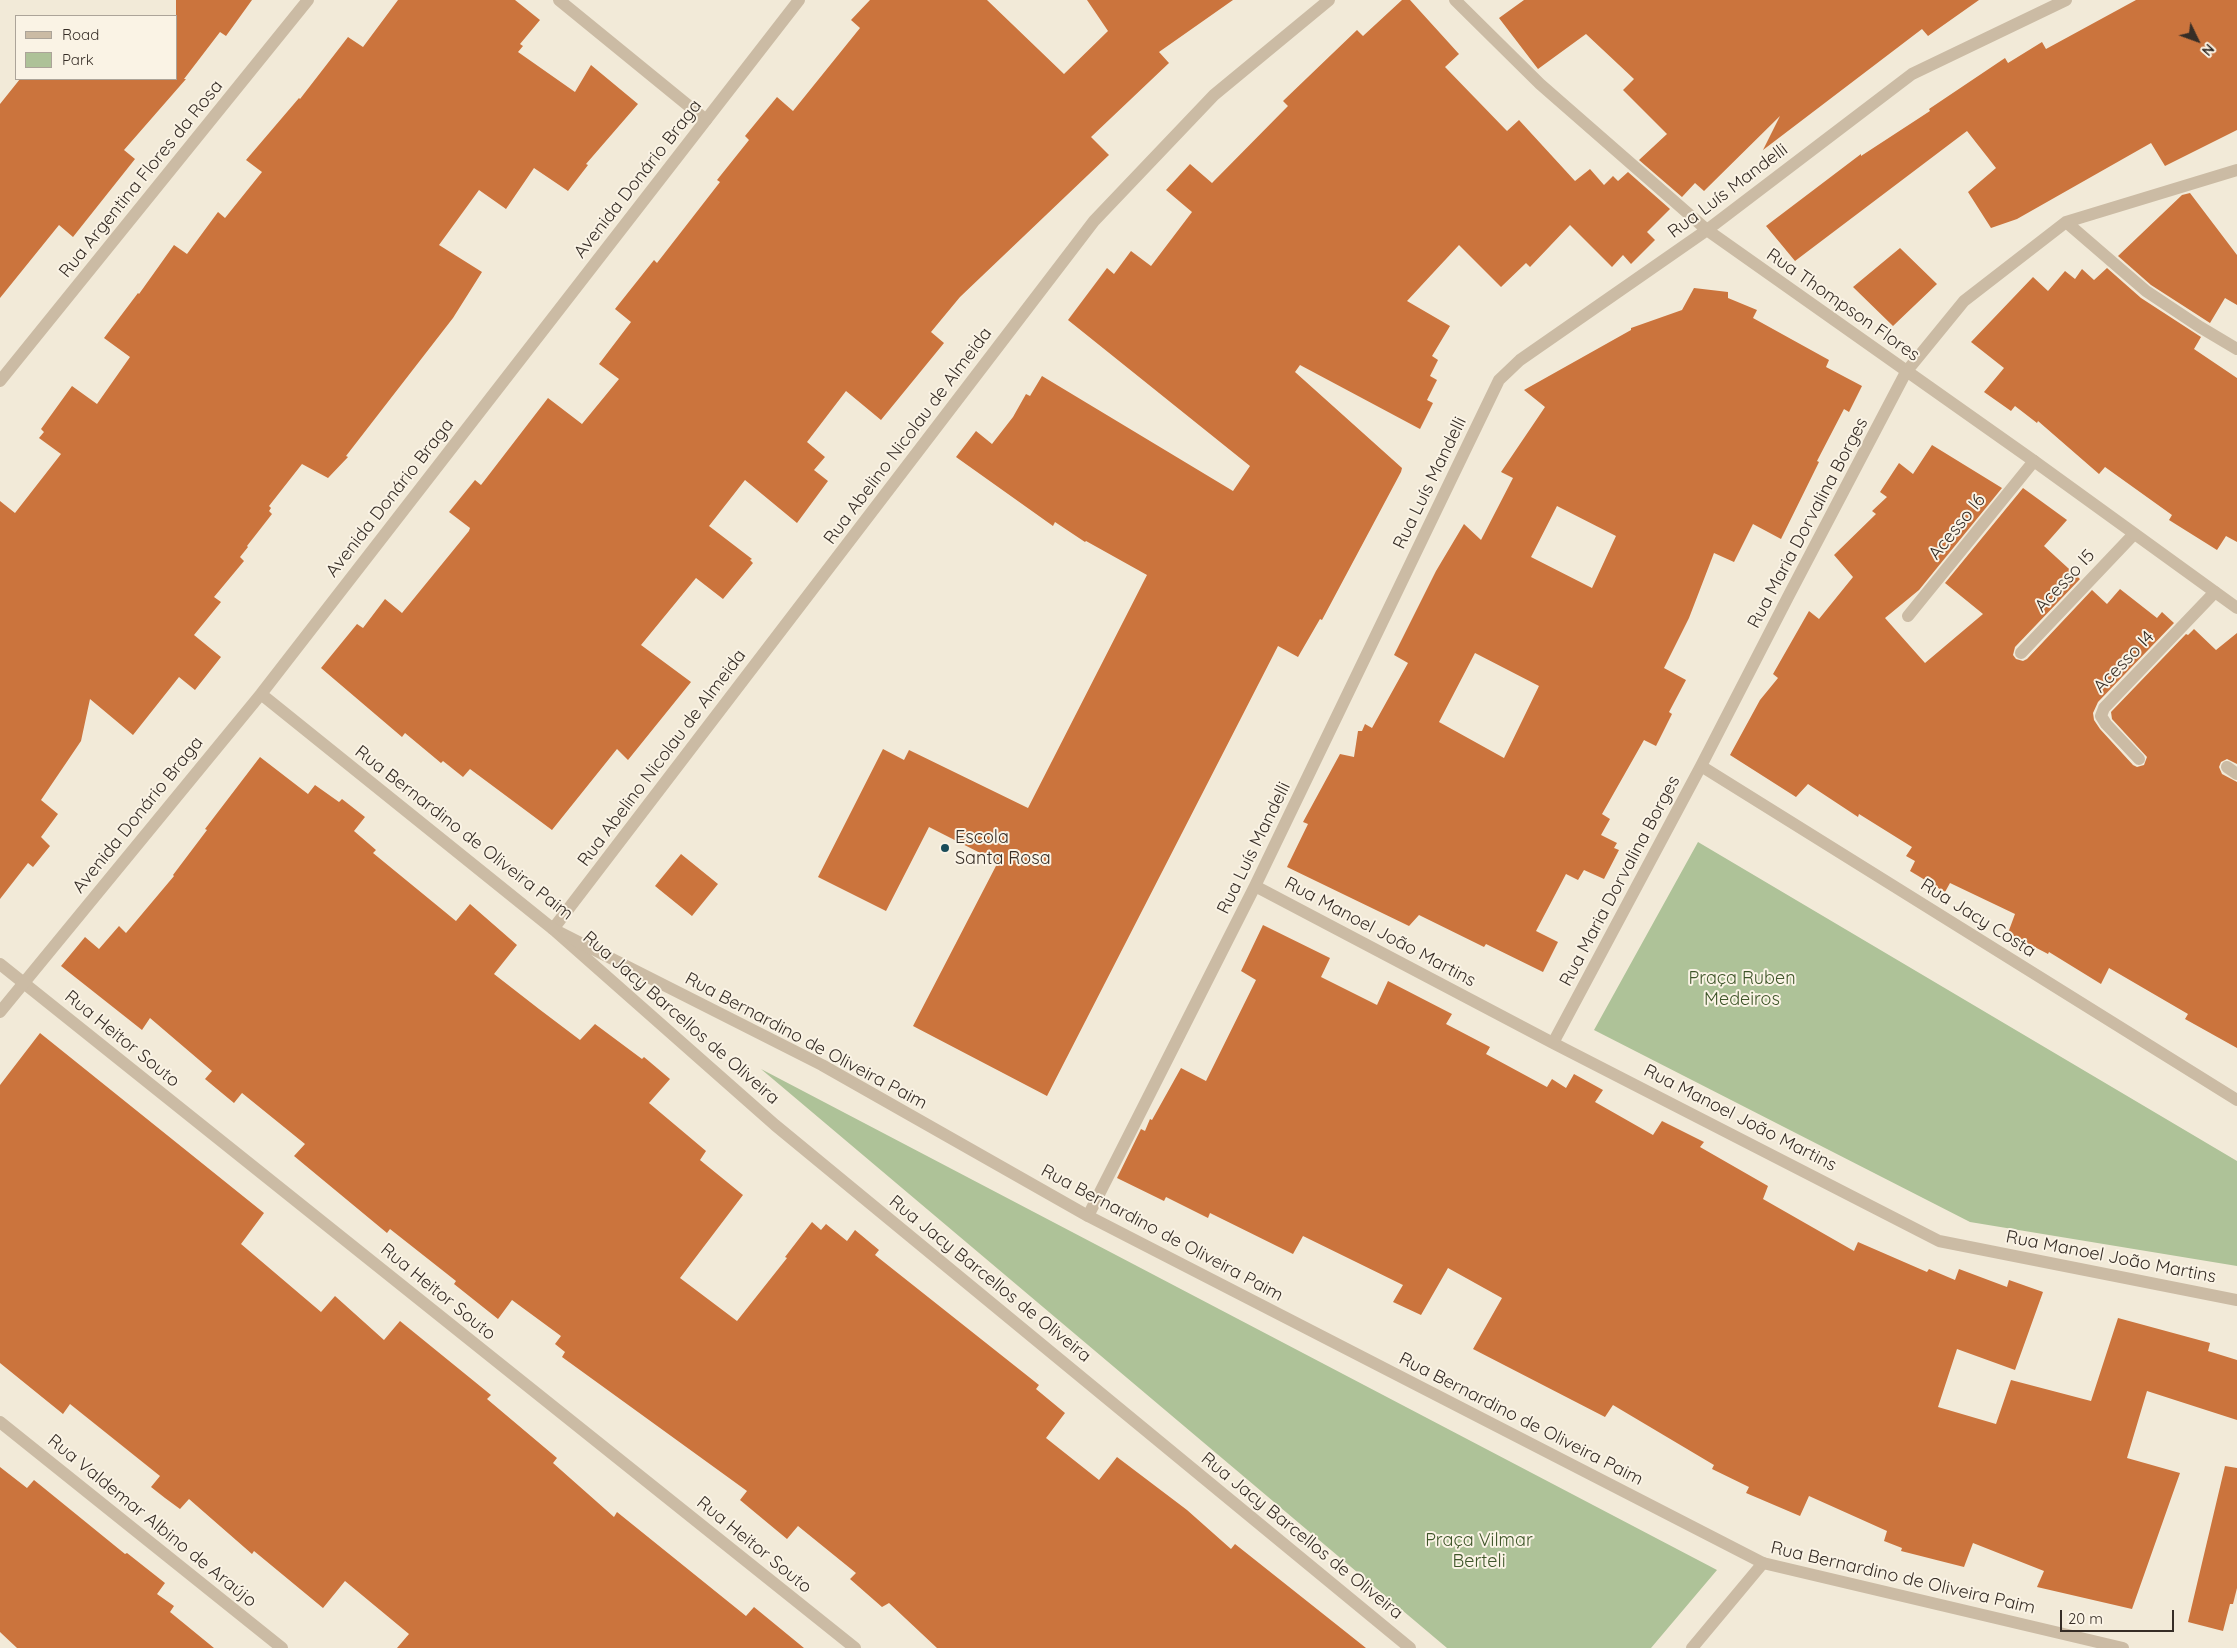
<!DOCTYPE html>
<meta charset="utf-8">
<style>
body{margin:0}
#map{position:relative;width:2237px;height:1648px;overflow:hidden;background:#f2ead8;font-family:Quicksand,sans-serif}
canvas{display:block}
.legend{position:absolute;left:15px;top:15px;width:162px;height:65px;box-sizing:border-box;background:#faf3e5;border:1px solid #aca499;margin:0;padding:6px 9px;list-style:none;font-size:15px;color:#362d26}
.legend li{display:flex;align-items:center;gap:10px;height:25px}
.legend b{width:25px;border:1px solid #aca499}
.north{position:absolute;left:2172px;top:15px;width:50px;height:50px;-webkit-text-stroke:4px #faf3e5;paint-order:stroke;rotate:132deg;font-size:14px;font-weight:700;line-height:20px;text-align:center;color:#362d26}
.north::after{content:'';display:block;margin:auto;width:18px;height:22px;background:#362d26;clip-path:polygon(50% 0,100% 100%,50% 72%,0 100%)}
.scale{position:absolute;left:2060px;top:1610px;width:114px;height:22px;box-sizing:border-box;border:2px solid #362d26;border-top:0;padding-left:6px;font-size:15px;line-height:18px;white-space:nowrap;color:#362d26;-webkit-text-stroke:4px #faf3e5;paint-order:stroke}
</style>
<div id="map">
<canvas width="2237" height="1648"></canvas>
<ul class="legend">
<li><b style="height:6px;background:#cbbba4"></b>Road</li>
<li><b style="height:14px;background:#aec298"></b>Park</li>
</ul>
<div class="north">N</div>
<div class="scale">20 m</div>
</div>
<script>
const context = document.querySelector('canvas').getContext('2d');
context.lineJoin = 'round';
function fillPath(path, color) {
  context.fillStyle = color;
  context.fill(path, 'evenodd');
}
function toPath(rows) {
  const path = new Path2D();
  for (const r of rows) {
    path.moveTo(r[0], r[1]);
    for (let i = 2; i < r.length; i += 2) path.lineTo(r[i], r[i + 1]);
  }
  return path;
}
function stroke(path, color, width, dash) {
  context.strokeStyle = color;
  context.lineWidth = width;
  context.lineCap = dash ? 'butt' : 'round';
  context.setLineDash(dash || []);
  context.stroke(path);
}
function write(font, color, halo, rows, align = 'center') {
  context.font = font + ' Quicksand,sans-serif';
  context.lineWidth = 4;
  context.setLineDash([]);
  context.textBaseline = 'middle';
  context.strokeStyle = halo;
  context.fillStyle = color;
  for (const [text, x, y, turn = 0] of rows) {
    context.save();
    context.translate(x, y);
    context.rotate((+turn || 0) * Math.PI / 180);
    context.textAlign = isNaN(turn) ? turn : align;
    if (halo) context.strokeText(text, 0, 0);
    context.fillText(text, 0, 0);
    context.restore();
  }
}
fillPath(toPath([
 [1698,842,2237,1161,2237,1266,1970,1222,1594,1030],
 [761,1069,1717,1570,1651,1648,1447,1648]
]), '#aec298');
fillPath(toPath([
 [176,0,252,0,226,36,220,32,184,79,186,79,124,150,135,159,73,237,59,225,0,298,0,104,20,79,176,79],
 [398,0,515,0,540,20,520,44,523,46,518,52,575,92,591,65,638,104,586,164,588,165,568,191,534,168,506,209,479,190,439,245,482,272,453,318,346,456,348,457,328,478,302,464,269,506,271,508,269,511,272,514,247,546,248,547,240,557,244,561,214,597,221,602,194,635,221,657,195,690,179,677,133,735,90,699,81,741,41,800,58,814,41,837,50,846,33,867,28,863,0,899,0,501,15,513,61,454,39,438,44,432,41,429,72,386,97,404,130,357,104,338,138,293,139,294,174,245,187,254,218,212,225,218,262,172,246,160,299,98,300,99,348,37,363,47],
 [870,0,987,0,1064,74,1108,31,1087,0,1233,0,1159,52,1169,63,1091,137,1109,155,960,297,931,332,944,343,881,420,846,391,807,442,825,457,814,470,828,481,797,523,745,480,709,526,752,559,750,560,753,563,723,599,696,578,641,645,691,682,628,760,617,749,552,830,470,769,463,777,443,761,441,763,405,733,402,737,321,668,357,624,363,628,385,599,402,613,469,531,470,528,449,512,475,480,481,485,548,398,582,424,619,379,599,364,631,322,615,309,654,260,657,263,720,182,717,180,749,140,745,136,777,97,793,111,860,28,851,20],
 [1402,0,1410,0,1459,54,1445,67,1507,131,1519,120,1575,181,1590,169,1604,185,1613,176,1618,181,1628,172,1670,209,1647,232,1655,240,1631,264,1623,255,1612,267,1570,225,1530,267,1526,263,1501,287,1459,245,1407,301,1450,326,1432,356,1438,360,1430,376,1437,380,1427,400,1433,403,1420,429,1300,365,1295,372,1402,468,1401,472,1322,620,1320,619,1298,657,1278,646,1047,1096,913,1026,998,862,929,827,886,911,818,877,883,749,904,760,909,750,1028,808,1147,575,1086,541,1085,542,1055,522,1053,526,956,457,976,431,992,444,1013,417,1026,394,1030,396,1042,376,1233,491,1250,466,1068,320,1107,268,1114,274,1131,251,1151,266,1192,212,1166,190,1190,164,1212,183,1288,106,1283,101,1357,30,1363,36],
 [1524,0,1979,0,1928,36,1922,29,1763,150,1780,116,1704,191,1695,183,1682,197,1639,160,1667,134,1623,90,1634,79,1586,34,1538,69,1499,18],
 [2136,0,2237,0,2237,130,2165,166,2151,143,2017,219,1991,228,1968,192,1996,168,1967,131,1795,261,1766,226,1861,154,1861,156,1930,111,1929,109,2005,58,2008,63,2042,42,2046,49],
 [2190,193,2237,255,2237,305,2225,298,2210,323,2151,285,2118,256,2182,195],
 [1900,248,1937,284,1893,326,1853,287],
 [2107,268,2141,298,2201,337,2194,349,2237,378,2237,542,2226,536,2217,550,2169,520,2172,515,2105,467,2099,474,2038,421,2037,423,2015,406,2011,411,1984,392,2004,368,1971,342,2033,277,2048,291,2065,271,2075,279,2082,269,2094,280],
 [1694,288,1728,292,1728,298,1757,310,1753,318,1829,360,1826,367,1862,386,1849,412,1844,409,1817,461,1819,462,1781,539,1753,524,1734,562,1714,553,1689,618,1664,668,1686,680,1669,712,1672,714,1656,746,1644,740,1602,814,1610,819,1601,835,1617,843,1614,848,1619,850,1604,879,1584,870,1578,880,1566,874,1536,931,1558,942,1543,972,1486,944,1484,947,1419,915,1409,926,1287,867,1308,824,1303,822,1340,754,1354,757,1358,731,1362,731,1365,724,1372,728,1408,663,1394,655,1436,571,1464,524,1481,540,1513,478,1501,472,1545,407,1524,390,1631,330,1631,328,1682,310],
 [1557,506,1616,536,1592,588,1531,557],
 [1475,653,1539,686,1504,758,1439,722],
 [1932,445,2002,488,1919,590,1885,618,1925,663,1983,614,1945,583,2023,488,2067,520,2044,546,2080,579,2015,647,2013,655,2016,659,2023,661,2027,659,2092,590,2107,604,2120,589,2157,618,2162,612,2174,623,2098,702,2093,713,2094,720,2100,729,2133,765,2137,767,2144,765,2147,757,2112,719,2111,712,2186,634,2188,635,2194,629,2216,650,2237,633,2237,764,2227,759,2221,762,2219,767,2222,774,2237,782,2237,1048,2185,1019,2188,1014,2109,968,2101,984,2049,952,2048,954,2008,933,2015,914,1950,883,1945,892,1910,871,1915,861,1906,856,1912,847,1859,814,1858,817,1808,784,1796,797,1730,755,1760,700,1778,678,1773,674,1809,611,1819,619,1853,577,1834,555,1876,514,1872,511,1887,497,1880,492,1899,463,1913,474],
 [260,757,308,794,315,785,339,802,342,799,365,817,354,831,376,850,373,853,456,921,470,904,517,945,494,974,539,1009,580,1040,595,1024,642,1059,644,1057,670,1079,649,1103,706,1151,700,1160,743,1195,680,1278,737,1321,787,1258,785,1257,812,1222,821,1230,826,1224,847,1241,855,1230,879,1250,875,1255,1039,1385,1036,1389,1065,1413,1046,1438,1099,1480,1117,1457,1187,1510,1231,1549,1235,1544,1366,1648,937,1648,889,1603,882,1607,850,1579,856,1573,798,1526,787,1539,740,1500,747,1491,562,1357,565,1352,555,1344,561,1336,512,1300,498,1319,454,1284,456,1281,390,1229,387,1233,294,1156,305,1144,242,1093,234,1103,205,1079,212,1071,150,1018,142,1030,61,966,85,937,99,949,119,926,126,933,174,876,173,875,207,830,205,829],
 [681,854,718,884,692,916,655,886],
 [1263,925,1330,958,1321,977,1377,1005,1388,981,1452,1014,1446,1024,1490,1047,1486,1054,1547,1087,1552,1079,1566,1088,1574,1074,1603,1090,1595,1102,1653,1135,1662,1121,1704,1142,1700,1147,1768,1186,1763,1199,1854,1251,1858,1242,1927,1272,1929,1269,1955,1280,1959,1269,2007,1287,2009,1280,2043,1292,2015,1370,1957,1349,1938,1407,1996,1424,2011,1380,2091,1401,2118,1318,2210,1343,2208,1351,2237,1360,2237,1420,2147,1391,2127,1458,2180,1473,2132,1609,2037,1587,2044,1571,1973,1543,1964,1567,1901,1551,1902,1548,1884,1541,1887,1531,1809,1496,1800,1516,1746,1493,1749,1487,1712,1469,1714,1465,1613,1405,1605,1417,1473,1349,1502,1298,1448,1268,1421,1315,1393,1302,1403,1285,1303,1236,1293,1254,1210,1213,1208,1218,1166,1197,1164,1201,1117,1178,1141,1129,1145,1131,1150,1119,1152,1120,1181,1068,1206,1081,1256,980,1241,971],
 [40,1033,264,1213,241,1244,321,1312,335,1296,384,1340,400,1321,491,1395,487,1399,557,1458,553,1463,614,1517,617,1512,746,1616,754,1607,804,1648,397,1648,409,1634,345,1581,323,1608,254,1551,252,1554,189,1499,180,1509,165,1498,151,1487,160,1476,70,1404,63,1414,0,1363,0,1085],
 [2225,1466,2237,1468,2237,1588,2233,1604,2230,1604,2223,1631,2188,1622],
 [0,1467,27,1488,34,1480,125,1554,127,1553,165,1583,157,1594,174,1606,170,1612,214,1648,17,1648,0,1632]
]), '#cb743d');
stroke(toPath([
 [1908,616,2034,461],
 [2021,653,2134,534],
 [2139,759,2106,724,2101,716,2104,708,2215,592],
 [2227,767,2237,774]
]), '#cbbba4', 12);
stroke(toPath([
 [559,0,706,120],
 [1329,0,1214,95,1094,221,553,929,775,1125,1410,1648],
 [1455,0,1540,84,1707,230,2034,461,2237,608],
 [2066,222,2146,291,2200,327,2237,349],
 [1701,766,2237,1100],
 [1255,886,1553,1043,1939,1241,2237,1300],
 [0,964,855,1648],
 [1553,1043,1701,766,1789,595,1906,372,1964,301,2066,222,2237,170],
 [1088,1216,1255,886,1499,380,1520,360,1707,230,1912,74,2066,0],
 [0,1422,282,1648],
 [1692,1648,1763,1563]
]), '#cbbba4', 12);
stroke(toPath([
 [0,381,308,0],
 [261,694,553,929,822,1065,1088,1216,1763,1563,2123,1648],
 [0,1012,261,694,799,0]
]), '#cbbba4', 12);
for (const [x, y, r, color] of [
 [945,848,5,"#1a4c59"]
]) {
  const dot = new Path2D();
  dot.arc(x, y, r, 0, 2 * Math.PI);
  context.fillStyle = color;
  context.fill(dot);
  stroke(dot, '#faf3e5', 2);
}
write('18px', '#362d26', '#faf3e5', [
 ["Rua Argentina Flores da Rosa",141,179,-51],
 ["Avenida Donário Braga",638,179,-52],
 ["Rua Luís Mandelli",1728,191,-37],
 ["Rua Thompson Flores",1843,305,35],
 ["Rua Abelino Nicolau de Almeida",908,436,-53],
 ["Rua Luís Mandelli",1430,483,-64],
 ["Avenida Donário Braga",390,498,-52],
 ["Rua Maria Dorvalina Borges",1808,523,-62],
 ["Acesso I6",1957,527,-51],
 ["Acesso I5",2065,581,-47],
 ["Acesso I4",2124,662,-46],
 ["Rua Abelino Nicolau de Almeida",662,758,-53],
 ["Avenida Donário Braga",138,815,-51],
 ["Rua Bernardino de Oliveira Paim",464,833,38],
 ["Rua Luís Mandelli",1254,848,-64],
 ["Rua Maria Dorvalina Borges",1620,881,-62],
 ["Rua Jacy Costa",1978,918,32],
 ["Rua Manoel João Martins",1380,932,28],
 ["Rua Jacy Barcellos de Oliveira",681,1018,41],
 ["Rua Heitor Souto",122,1039,39],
 ["Rua Bernardino de Oliveira Paim",806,1041,28],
 ["Rua Manoel João Martins",1740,1118,27],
 ["Rua Bernardino de Oliveira Paim",1162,1233,28],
 ["Rua Manoel João Martins",2111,1257,11],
 ["Rua Jacy Barcellos de Oliveira",990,1279,39],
 ["Rua Heitor Souto",438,1292,39],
 ["Rua Bernardino de Oliveira Paim",1521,1419,27],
 ["Rua Valdemar Albino de Araújo",152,1521,39],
 ["Rua Jacy Barcellos de Oliveira",1302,1536,39],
 ["Rua Heitor Souto",754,1545,39],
 ["Rua Bernardino de Oliveira Paim",1903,1578,13]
]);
write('18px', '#362d26', '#faf3e5', [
 ["Escola",955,838],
 ["Santa Rosa",955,859]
], 'left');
write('18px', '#3e5529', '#faf3e5', [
 ["Praça Ruben",1742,979],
 ["Medeiros",1742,1000],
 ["Praça Vilmar",1479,1541],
 ["Berteli",1479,1562]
]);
</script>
